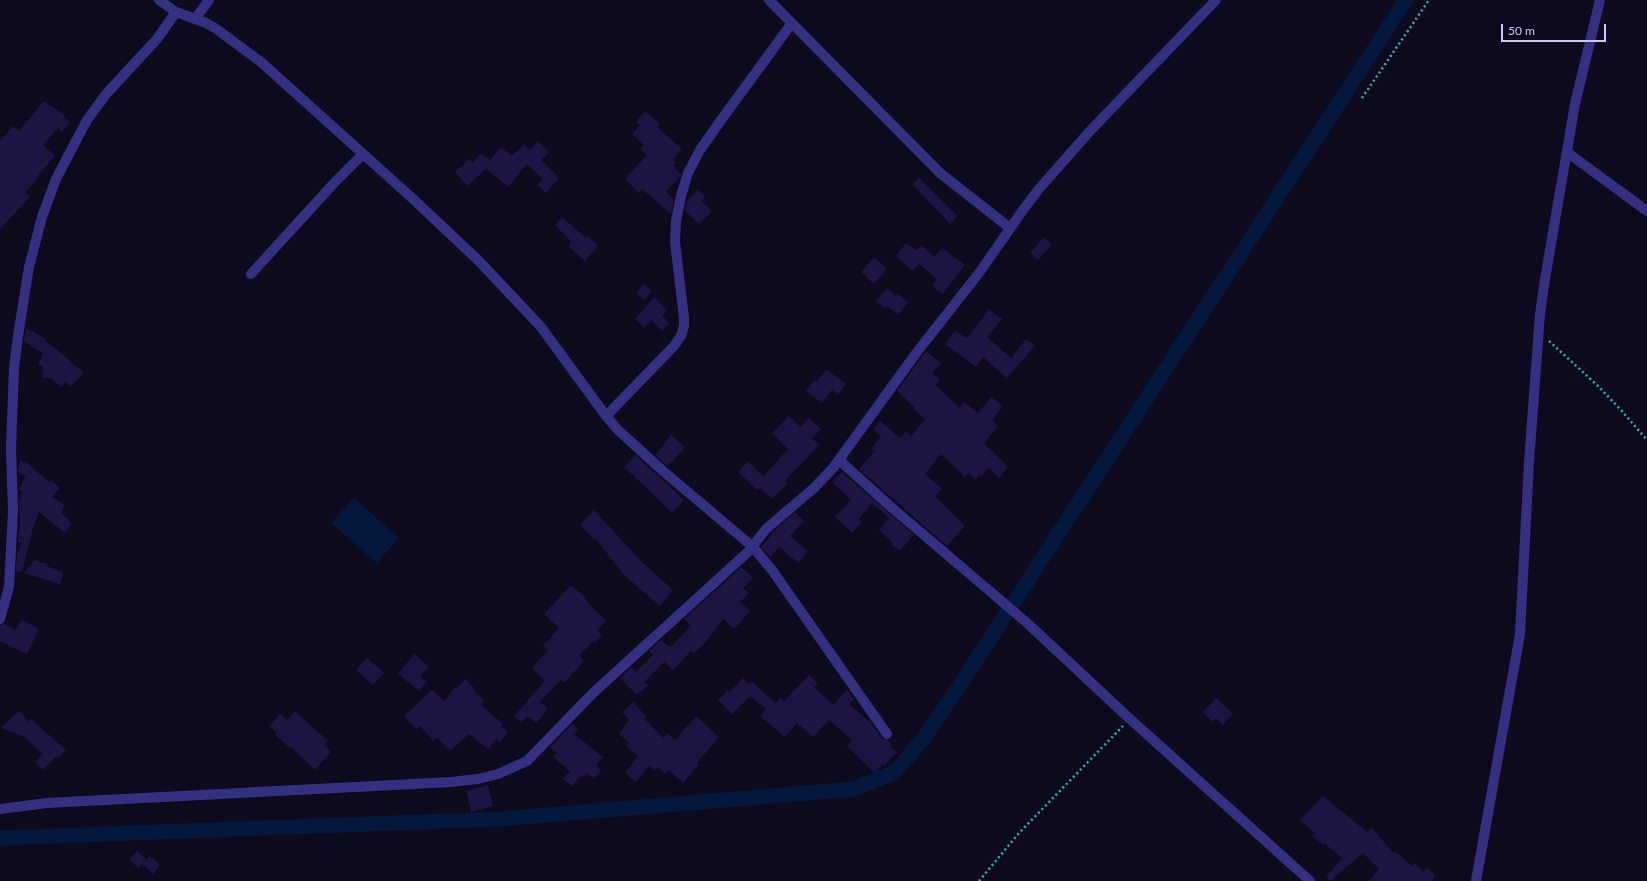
<!DOCTYPE html>
<style>
body{margin:0}
#map{position:relative;width:1647px;height:881px;overflow:hidden;background:#0d0a1e;font-family:Lato,sans-serif}
canvas{display:block}
.scale{position:absolute;left:1501px;top:24px;width:105px;height:18px;box-sizing:border-box;border:2px solid #cec7ff;border-top:0;padding-left:5px;font-size:12px;line-height:14px;white-space:nowrap;color:#cec7ff;-webkit-text-stroke:3px #0d0a1e;paint-order:stroke}
</style>
<div id="map">
<canvas width="1647" height="881"></canvas>
<div class="scale">50 m</div>
</div>
<script>
const context = document.querySelector('canvas').getContext('2d');
context.lineJoin = 'round';
function fillPath(path, color) {
  context.fillStyle = color;
  context.fill(path, 'evenodd');
}
function toPath(rows) {
  const path = new Path2D();
  for (const r of rows) {
    path.moveTo(r[0], r[1]);
    for (let i = 2; i < r.length; i += 2) path.lineTo(r[i], r[i + 1]);
  }
  return path;
}
function stroke(path, color, width, dash) {
  context.strokeStyle = color;
  context.lineWidth = width;
  context.lineCap = dash ? 'butt' : 'round';
  context.setLineDash(dash || []);
  context.stroke(path);
}
fillPath(toPath([
 [354,498,399,538,377,563,331,523]
]), '#04183d');
stroke(toPath([
 [0,838,500,819,854,789,895,772,924,738,958,688,1406,0]
]), '#04183d', 15);
fillPath(toPath([
 [44,101,64,115,63,117,70,122,62,132,58,128,43,145,55,156,38,175,39,176,25,193,30,197,0,229,0,141,13,126,19,131],
 [645,111,660,124,657,127,682,149,673,160,676,163,673,166,681,174,681,175,666,192,674,200,671,214,642,189,639,193,625,179,647,155,640,149,644,145,632,134,640,125,636,122],
 [538,141,549,152,541,160,559,178,546,193,537,185,543,179,527,164,508,187,486,169,467,186,455,172,470,159,473,163,481,153,490,160,501,147,512,156,524,144,530,150],
 [919,178,957,216,950,224,912,184],
 [698,189,705,197,701,201,712,211,699,224,685,211,687,201],
 [562,217,586,238,588,236,598,246,585,261,568,246,571,241,555,225],
 [1044,237,1052,245,1038,260,1030,253],
 [906,243,917,251,922,245,934,257,942,248,965,265,943,294,932,286,937,279,919,264,913,271,896,256],
 [874,257,887,269,874,284,861,272],
 [643,284,652,291,644,300,636,293],
 [887,288,896,296,898,294,908,302,898,315,887,306,885,308,876,301],
 [654,297,667,310,662,315,669,323,662,331,651,320,644,328,635,319],
 [989,309,1002,319,987,337,1011,358,1026,339,1035,346,1007,378,983,357,976,367,945,344,955,331,967,338],
 [26,328,46,339,45,341,55,348,84,373,71,386,66,382,61,387,51,378,42,378,43,366,38,364,43,353,29,346,30,344,24,341],
 [926,351,941,363,932,373,940,379,935,385,960,408,964,402,978,413,991,397,1003,406,992,421,998,426,984,443,1008,467,999,478,989,468,982,476,980,474,976,480,968,473,965,477,941,454,925,474,942,489,935,496,965,526,947,546,852,463,859,469,875,451,872,448,881,436,873,430,880,421,900,438,906,431,911,436,925,419,914,410,915,408,897,391],
 [826,369,846,384,838,395,832,390,822,403,806,391,815,380,817,381],
 [789,416,801,427,809,418,821,429,812,438,819,445,785,481,788,483,772,499,760,488,757,490,738,472,748,461,763,477,788,449,772,433],
 [671,435,685,447,674,460,666,465,655,455],
 [636,455,684,500,672,513,637,479,634,480,636,478,624,467],
 [20,461,27,463,49,482,51,480,60,488,52,497,65,505,61,513,72,523,65,533,39,512,33,528,22,572,16,571,17,554,22,543,18,542,20,523,19,500,23,492,19,489,26,476,18,473],
 [842,472,914,535,900,551,892,545,893,543,879,530,889,518,872,503,859,519,862,522,852,533,835,517,851,500,832,482],
 [594,510,641,561,673,590,660,606,624,575,595,538,593,539,580,525],
 [795,512,804,521,790,536,808,551,798,563,779,547,770,557,761,547,777,528],
 [35,560,48,564,46,566,63,572,60,584,23,573],
 [741,567,753,578,743,588,749,593,740,602,750,611,734,629,723,619,707,641,694,653,691,651,673,670,664,662,644,682,648,685,637,695,620,678,631,667,636,672,653,655,649,651,661,640,670,647,691,626,684,619],
 [571,585,586,598,585,599,606,621,597,630,602,635,595,643,593,641,579,656,584,661,564,683,561,680,540,702,548,709,536,723,528,716,521,722,514,716,545,681,532,668,548,650,543,646,559,628,544,614],
 [22,620,39,629,27,654,0,641,0,625,4,624,15,630],
 [414,654,429,667,420,676,427,682,419,691,398,674],
 [367,658,384,673,373,685,356,670],
 [809,675,818,683,814,687,833,705,847,690,854,699,849,704,871,723,882,738,888,740,892,744,890,746,897,752,884,766,883,764,874,773,847,746,852,740,829,720,813,737,797,723,785,737,760,716,766,709,750,696,732,714,718,700,728,690,730,692,743,678,750,684,752,682,776,703,780,698,784,701],
 [465,679,474,688,473,690,484,700,481,705,503,724,501,726,508,732,500,742,496,739,488,749,469,734,450,751,437,737,433,741,420,726,416,729,404,716,432,690,444,701,455,687,457,688],
 [1216,698,1233,714,1223,725,1216,718,1213,722,1203,712],
 [634,702,647,718,645,719,663,738,667,733,675,740,696,716,719,737,697,763,699,764,683,783,669,770,665,774,658,767,655,771,649,766,636,782,625,773,638,756,626,746,629,742,619,734,629,720,622,712],
 [19,711,29,722,31,719,66,750,58,758,56,756,43,770,35,762,43,754,23,736,1,728],
 [295,711,328,741,324,745,331,752,315,770,291,747,290,748,275,735,277,733,269,726,280,714,287,720],
 [572,724,578,729,574,734,603,757,596,765,601,770,594,779,587,773,583,777,581,776,572,786,563,779,570,771,553,757,557,753,550,747],
 [488,785,493,806,471,812,466,791],
 [1323,796,1367,832,1372,828,1393,853,1395,851,1412,866,1415,863,1423,872,1427,867,1435,876,1432,881,1369,881,1379,869,1363,853,1330,881,1326,877,1342,858,1324,843,1323,845,1312,836,1315,833,1300,820],
 [137,851,146,859,138,868,129,859],
 [150,856,160,865,153,874,142,864]
]), '#1d1441');
stroke(toPath([
 [1362,98,1429,0],
 [1549,341,1598,386,1621,410,1647,440],
 [979,881,1019,833,1123,726]
]), '#21b9b1', 2.5, [2, 3]);
stroke(toPath([
 [159,0,176,12,206,23,215,28,261,62,412,198,479,261,541,327,606,416,618,430,663,471,753,547,772,570,887,734],
 [769,0,940,173,1010,228],
 [195,19,209,0],
 [1568,153,1647,211],
 [251,274,335,182,363,154],
 [606,416,674,346,681,336,684,326,684,318,675,242,676,221,681,196,688,173,700,150,724,116,792,23],
 [839,460,891,507,1026,622,1130,719,1310,881],
 [0,619,9,587,13,511,11,448,14,368,18,336,29,267,42,217,56,179,87,120,107,93,157,39,176,12],
 [0,809,47,803,451,782,478,779,498,774,527,761,593,693,748,552,766,529,814,488,833,468,917,352,979,273,1023,210,1038,190,1090,131,1216,0],
 [1476,881,1520,634,1529,462,1540,314,1545,279,1575,104,1600,0]
]), '#333082', 10);
</script>
